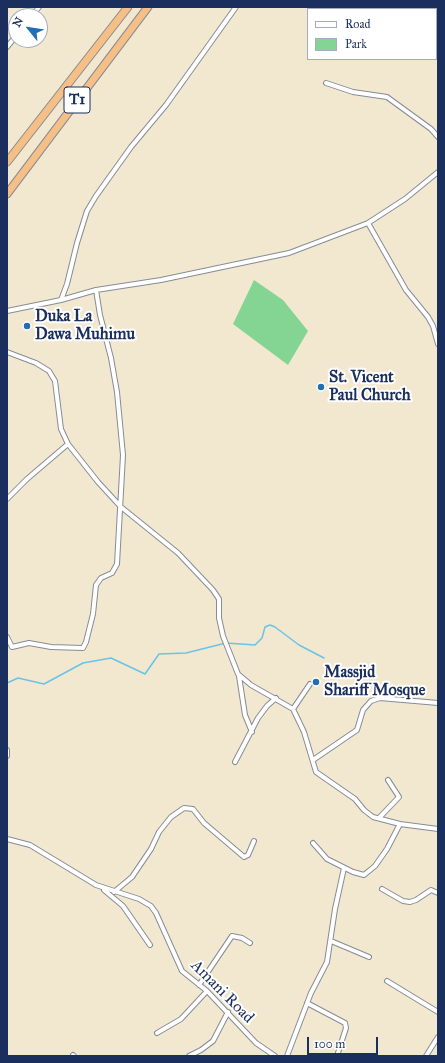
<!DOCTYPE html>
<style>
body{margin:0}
#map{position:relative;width:445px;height:1063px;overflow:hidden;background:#f2e8d0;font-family:"IM FELL Great Primer",serif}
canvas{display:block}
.frame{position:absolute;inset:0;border:8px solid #1b2f5e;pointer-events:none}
.legend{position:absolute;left:307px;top:8px;width:130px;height:52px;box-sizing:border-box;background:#fff;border:1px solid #a4acbf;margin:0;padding:5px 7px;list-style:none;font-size:12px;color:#1b2f5e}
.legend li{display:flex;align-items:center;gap:8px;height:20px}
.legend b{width:20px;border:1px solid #a4acbf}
.north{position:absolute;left:8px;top:8px;width:40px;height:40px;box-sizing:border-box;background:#fff;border:1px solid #a4acbf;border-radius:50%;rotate:300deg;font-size:11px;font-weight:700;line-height:16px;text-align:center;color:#1b2f5e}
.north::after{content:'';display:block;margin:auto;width:14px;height:18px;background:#1f6fb2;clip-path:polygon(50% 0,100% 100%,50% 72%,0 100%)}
.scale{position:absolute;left:307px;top:1037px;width:71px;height:18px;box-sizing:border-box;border:2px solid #1b2f5e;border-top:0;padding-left:5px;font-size:12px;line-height:14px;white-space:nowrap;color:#1b2f5e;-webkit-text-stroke:3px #fff;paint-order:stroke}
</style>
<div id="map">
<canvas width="445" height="1063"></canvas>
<div class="frame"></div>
<ul class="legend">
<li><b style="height:5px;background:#fff"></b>Road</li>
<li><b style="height:11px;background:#84d494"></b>Park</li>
</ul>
<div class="north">N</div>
<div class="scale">100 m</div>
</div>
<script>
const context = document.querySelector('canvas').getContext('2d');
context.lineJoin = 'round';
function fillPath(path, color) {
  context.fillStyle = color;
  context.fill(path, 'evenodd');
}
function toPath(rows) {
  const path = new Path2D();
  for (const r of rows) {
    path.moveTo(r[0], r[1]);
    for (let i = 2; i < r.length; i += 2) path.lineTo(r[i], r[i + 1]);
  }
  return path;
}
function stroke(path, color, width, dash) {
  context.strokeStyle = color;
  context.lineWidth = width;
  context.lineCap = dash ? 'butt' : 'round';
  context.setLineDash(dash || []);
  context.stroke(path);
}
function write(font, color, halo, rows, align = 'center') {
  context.font = font + ' "IM FELL Great Primer",serif';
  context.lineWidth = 4;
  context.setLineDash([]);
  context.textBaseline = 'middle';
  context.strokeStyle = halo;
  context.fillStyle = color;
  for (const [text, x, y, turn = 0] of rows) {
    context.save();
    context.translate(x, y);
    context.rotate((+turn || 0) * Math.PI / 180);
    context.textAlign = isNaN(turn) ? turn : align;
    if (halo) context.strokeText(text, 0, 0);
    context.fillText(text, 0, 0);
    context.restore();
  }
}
fillPath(toPath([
 [254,280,283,300,308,331,288,365,233,324]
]), '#84d494');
stroke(toPath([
 [7,683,18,678,44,684,83,663,111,658,145,674,159,654,186,653,226,643,255,645,262,638,265,627,270,625,275,627,299,645,324,658]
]), '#6ac3e8', 1.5);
const street = toPath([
 [32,16,39,7],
 [7,47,16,36],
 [326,83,353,92,387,97,431,129,438,137],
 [368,223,406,290,428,317,433,326,438,344],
 [61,300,67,284,77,243,87,211,96,196,131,147,166,105,236,7],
 [7,311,61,300,96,290,161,280,289,253,368,223,405,199,438,172],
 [7,352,36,363,49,371,55,381,61,429,68,444,98,482,121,507,178,553,213,590,219,599,219,618,223,636,238,674,251,685,293,709,304,732,316,772,355,799,364,810,373,817,400,824,438,829],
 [7,499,27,479,68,444],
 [7,637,12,647,29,643,51,647,83,648,86,642,93,614,96,585,101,578,112,573,117,564,123,455,117,392,111,358,100,315,96,290],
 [239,676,245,715,252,732],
 [293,709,310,684],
 [7,750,7,756],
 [313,760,357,730,363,710,371,701,380,698,438,703],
 [235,762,258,718,267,706,276,698],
 [379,818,399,797,388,780],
 [7,839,30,845,96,885,139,899,151,906,156,913,182,971,207,991,256,1043,275,1056],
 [313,843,327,859,353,872,364,875,375,866,387,849,400,824],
 [382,889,403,901,410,902,416,900,431,890,438,893],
 [104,890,123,906,150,945],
 [114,892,132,877,151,849,159,832,171,817,184,808,193,809,204,823,244,857,248,855,254,841],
 [331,941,369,957],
 [387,981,438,1012],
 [199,985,232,936,242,938,250,943],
 [307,1003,345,1023,346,1028,337,1056],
 [157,1033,181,1019,207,991],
 [73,1055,74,1056],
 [189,1056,201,1050,213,1041,228,1012],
 [287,1056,311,993,327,962,335,909,344,868],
 [426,1056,438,1037]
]);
const highway = toPath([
 [7,162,128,7],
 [7,194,148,7]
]);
stroke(street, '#868c97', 6);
stroke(highway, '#868c97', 9);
stroke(street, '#fff', 4);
stroke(highway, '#f5bf86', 7);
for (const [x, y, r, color] of [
 [27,326,4,"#1f6fb2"],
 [321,387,4,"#1f6fb2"],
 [316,682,4,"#1f6fb2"]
]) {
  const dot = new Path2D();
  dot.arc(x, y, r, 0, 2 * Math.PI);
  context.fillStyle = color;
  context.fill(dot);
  stroke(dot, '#fff', 1.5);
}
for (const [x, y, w] of [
 [77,100,26]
]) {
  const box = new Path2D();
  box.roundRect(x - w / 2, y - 13, w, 26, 3);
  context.fillStyle = '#fff';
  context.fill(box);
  stroke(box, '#1b2f5e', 1);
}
write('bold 15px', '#1b2f5e', null, [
 ["T1",77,100]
]);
write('bold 16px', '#1b2f5e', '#fff', [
 ["Duka La",35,317],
 ["Dawa Muhimu",35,335],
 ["St. Vicent",329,378],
 ["Paul Church",329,396],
 ["Massjid",324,673],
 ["Shariff Mosque",324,691]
], 'left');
write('16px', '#1b2f5e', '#fff', [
 ["Amani Road",222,992,45]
]);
</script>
